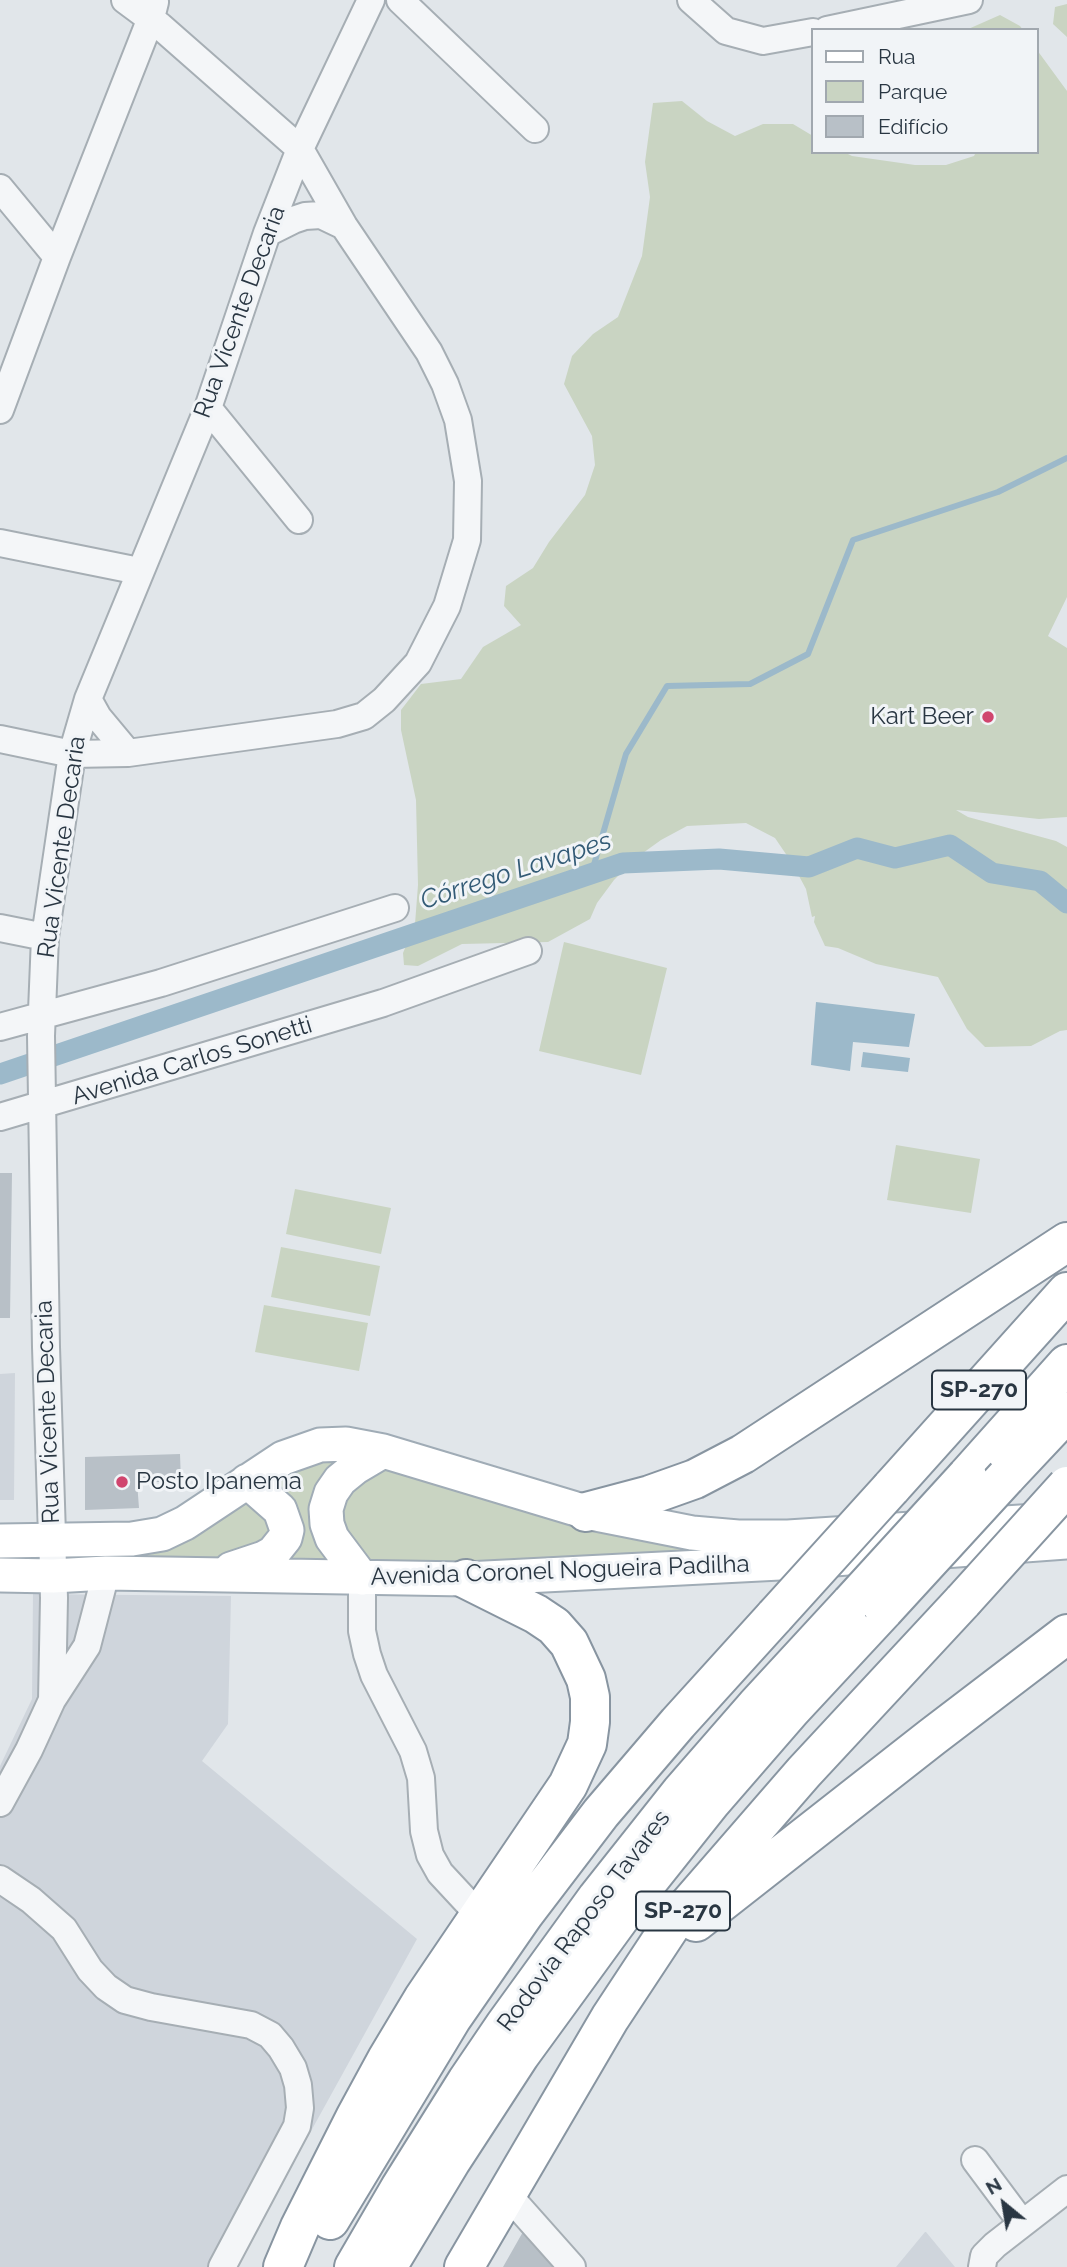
<!DOCTYPE html>
<meta charset="utf-8">
<style>
body{margin:0}
#map{position:relative;width:1067px;height:2267px;overflow:hidden;background:#e1e6ea;font-family:Raleway,sans-serif}
canvas{display:block}
.legend{position:absolute;left:811px;top:28px;width:228px;height:126px;box-sizing:border-box;background:#f1f4f7;border:2px solid #a1a8af;margin:0;padding:9px 12px;list-style:none;font-size:21px;color:#293642}
.legend li{display:flex;align-items:center;gap:14px;height:35px}
.legend b{width:35px;border:2px solid #a1a8af}
.north{position:absolute;left:969px;top:2169px;width:70px;height:70px;-webkit-text-stroke:5px #f1f4f7;paint-order:stroke;rotate:330deg;font-size:19px;font-weight:700;line-height:28px;text-align:center;color:#293642}
.north::after{content:'';display:block;margin:auto;width:24px;height:32px;background:#293642;clip-path:polygon(50% 0,100% 100%,50% 72%,0 100%)}
</style>
<div id="map">
<canvas width="1067" height="2267"></canvas>
<ul class="legend">
<li><b style="height:9px;background:#fff"></b>Rua</li>
<li><b style="height:19px;background:#c9d4c2"></b>Parque</li>
<li><b style="height:19px;background:#b8c0c7"></b>Edifício</li>
</ul>
<div class="north">N</div>
</div>
<script>
const context = document.querySelector('canvas').getContext('2d');
context.lineJoin = 'round';
function fillPath(path, color) {
  context.fillStyle = color;
  context.fill(path, 'evenodd');
}
function toPath(rows) {
  const path = new Path2D();
  for (const r of rows) {
    path.moveTo(r[0], r[1]);
    for (let i = 2; i < r.length; i += 2) path.lineTo(r[i], r[i + 1]);
  }
  return path;
}
function stroke(path, color, width, dash) {
  context.strokeStyle = color;
  context.lineWidth = width;
  context.lineCap = dash ? 'butt' : 'round';
  context.setLineDash(dash || []);
  context.stroke(path);
}
function write(font, color, halo, rows, align = 'center') {
  context.font = font + ' Raleway,sans-serif';
  context.lineWidth = 6;
  context.setLineDash([]);
  context.textBaseline = 'middle';
  context.strokeStyle = halo;
  context.fillStyle = color;
  for (const [text, x, y, turn = 0] of rows) {
    context.save();
    context.translate(x, y);
    context.rotate((+turn || 0) * Math.PI / 180);
    context.textAlign = isNaN(turn) ? turn : align;
    if (halo) context.strokeText(text, 0, 0);
    context.fillText(text, 0, 0);
    context.restore();
  }
}
fillPath(toPath([
 [15,1373,14,1500,0,1500,0,1374],
 [33,1594,231,1596,228,1724,202,1761,417,1939,236,2267,0,2267,0,1766,32,1699],
 [926,2232,955,2267,896,2267,925,2232]
]), '#cfd5dc');
fillPath(toPath([
 [1067,4,1067,37,1053,24,1055,7],
 [1000,15,1020,26,1023,30,966,30],
 [1037,50,1067,91,1067,597,1048,636,1067,648,1067,817,1039,819,956,810,968,817,1056,841,1067,847,1067,1030,1060,1031,1031,1046,985,1047,967,1029,938,977,876,964,838,948,825,946,814,922,815,916,812,917,806,889,792,863,775,838,746,823,687,826,661,840,636,858,614,880,597,903,590,919,548,942,462,944,418,966,404,965,403,953,415,924,418,885,416,800,401,730,401,710,421,684,461,679,483,647,521,625,504,606,506,586,533,568,549,542,585,495,595,465,592,436,564,384,572,356,593,334,618,317,642,256,650,197,645,162,653,103,682,101,707,121,735,136,763,124,793,124,813,136,813,152,844,152,852,156,915,165,946,165,974,156,976,152,1037,152],
 [564,942,667,968,641,1075,539,1051],
 [896,1145,980,1159,971,1213,887,1200],
 [295,1189,391,1208,381,1254,286,1234],
 [281,1247,380,1266,370,1316,271,1297],
 [264,1305,368,1323,359,1371,255,1352],
 [333,1454,817,1543,512,1569,60,1563,60,1552,106,1551,275,1475]
]), '#c9d4c2');
fillPath(toPath([
 [816,1002,915,1014,909,1047,853,1042,850,1071,811,1065],
 [863,1052,910,1058,908,1072,861,1067]
]), '#9cb9ca');
stroke(toPath([
 [591,875,626,754,667,686,750,684,808,654,853,540,998,492,1067,458]
]), '#9cb9ca', 6);
stroke(toPath([
 [0,1074,623,863,719,859,809,867,857,848,895,858,950,845,992,873,1040,881,1067,903]
]), '#9cb9ca', 21);
fillPath(toPath([
 [0,1173,12,1173,10,1318,0,1318],
 [180,1454,181,1482,137,1482,139,1508,85,1510,85,1457],
 [524,2230,557,2267,503,2267]
]), '#b8c0c7');
const minor = toPath([
 [400,0,535,129],
 [691,0,726,31,763,41,813,32],
 [827,30,969,0],
 [0,188,57,257],
 [267,233,293,220,305,216,321,215,344,226],
 [208,408,299,520],
 [0,410,57,257,151,18,155,2],
 [0,543,139,571],
 [88,699,98,717,128,753],
 [0,739,72,754,128,753,337,724,364,716,384,700,418,663,447,606,467,540,468,481,458,420,445,384,429,352,344,226,300,149,160,26,125,0],
 [0,928,45,937],
 [0,1027,161,983,395,908],
 [0,1117,383,1003,528,951],
 [362,1578,362,1631,367,1654,374,1675,413,1751,421,1778,424,1831,430,1855,440,1873,479,1915],
 [52,1700,54,1598,46,1347,41,1036,45,937,72,754,88,699,208,408,267,233,300,149,371,0],
 [0,1803,29,1750,52,1700,87,1646,106,1573],
 [0,1879,31,1900,64,1929,90,1970,106,1987,125,2000,151,2007,251,2025,270,2035,281,2048,293,2068,298,2085,300,2108,297,2126,222,2267],
 [975,2160,1022,2223],
 [508,2195,572,2267],
 [982,2267,984,2256,995,2245,1067,2189]
]);
const major = toPath([
 [0,1541,132,1539,162,1534,185,1523,283,1458,320,1445,346,1444,383,1451,586,1512,692,1533,738,1537,788,1537,1067,1519],
 [231,1569,264,1558,273,1553,285,1538,287,1530,280,1510,247,1481],
 [0,1575,53,1576,106,1573,466,1579,780,1563,1067,1542],
 [362,1578,332,1538,327,1524,326,1509,331,1493,340,1480,356,1467,383,1451]
]);
const highway = toPath([
 [967,1476,1067,1364],
 [1006,1477,1067,1412],
 [891,1488,1067,1292],
 [586,1512,650,1495,695,1479,743,1454,1067,1242],
 [696,1922,932,1737,1067,1634],
 [330,2220,452,2018,524,1914,601,1813,678,1723,775,1616],
 [283,2267,300,2227,356,2116,387,2059,423,1999,568,1785,587,1744,590,1722,590,1697,586,1679,569,1643,554,1626,536,1614,466,1579],
 [354,2267,400,2188,467,2081,505,2025,597,1898,681,1792,756,1706,851,1603],
 [387,2267,451,2161,520,2055,630,1904,712,1801,791,1710,884,1610],
 [464,2267,610,2018,672,1924,804,1772,963,1601]
]);
stroke(minor, '#a6aeb4', 30);
stroke(major, '#a0acb6', 37);
stroke(highway, '#8895a1', 42);
stroke(minor, '#f4f6f8', 26);
stroke(major, '#fff', 33);
stroke(highway, '#fff', 38);
const highwayBridge = toPath([
 [963,1601,1067,1486],
 [851,1603,967,1476],
 [884,1610,1006,1477],
 [775,1616,891,1488]
]);
stroke(highwayBridge, '#8895a1', 42, []);
stroke(highwayBridge, '#fff', 38);
for (const [x, y, r, color] of [
 [988,717,7,"#d0456e"],
 [122,1482,7,"#d0456e"]
]) {
  const dot = new Path2D();
  dot.arc(x, y, r, 0, 2 * Math.PI);
  context.fillStyle = color;
  context.fill(dot);
  stroke(dot, '#f1f4f7', 2.5);
}
for (const [x, y, w] of [
 [979,1390,94],
 [683,1911,94]
]) {
  const box = new Path2D();
  box.roundRect(x - w / 2, y - 19.5, w, 39, 5);
  context.fillStyle = '#f1f4f7';
  context.fill(box);
  stroke(box, '#293642', 2);
}
write('bold 23px', '#293642', null, [
 ["SP-270",979,1390],
 ["SP-270",683,1911]
]);
write('24px', '#293642', '#f1f4f7', [
 ["Rua Vicente Decaria",240,312,-70],
 ["Rua Vicente Decaria",62,847,-82],
 ["Avenida Carlos Sonetti",192,1061,-17],
 ["Rua Vicente Decaria",48,1412,-92],
 ["Avenida Coronel Nogueira Padilha",560,1571,-2],
 ["Rodovia Raposo Tavares",584,1921,-53]
]);
write('24px', '#293642', '#f1f4f7', [
 ["Kart Beer",974,717],
 ["Posto Ipanema",136,1482,"left"]
], 'right');
write('italic 26px', '#335b76', '#f1f4f7', [
 ["Córrego Lavapes",516,871,-18]
]);
</script>
